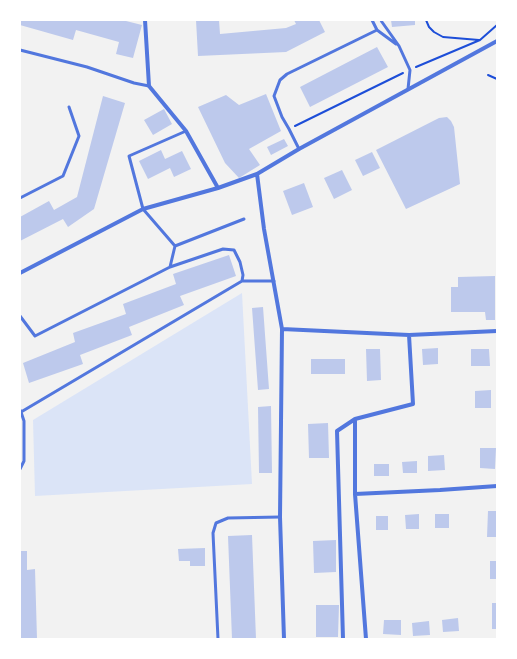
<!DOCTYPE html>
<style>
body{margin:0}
#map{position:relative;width:517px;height:659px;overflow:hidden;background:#f2f2f2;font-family:"DM Sans",sans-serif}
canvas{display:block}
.frame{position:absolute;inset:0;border:21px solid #fff;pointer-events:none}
</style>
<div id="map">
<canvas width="517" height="659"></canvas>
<div class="frame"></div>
</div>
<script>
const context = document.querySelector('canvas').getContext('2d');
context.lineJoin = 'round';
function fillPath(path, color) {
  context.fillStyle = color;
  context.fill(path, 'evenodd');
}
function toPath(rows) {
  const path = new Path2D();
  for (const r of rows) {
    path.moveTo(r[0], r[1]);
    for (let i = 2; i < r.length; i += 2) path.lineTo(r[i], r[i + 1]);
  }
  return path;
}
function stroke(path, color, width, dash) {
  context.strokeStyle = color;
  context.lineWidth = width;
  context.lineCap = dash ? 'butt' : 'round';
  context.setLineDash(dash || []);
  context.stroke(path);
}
fillPath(toPath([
 [242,293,252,484,35,496,33,420]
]), '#dbe4f7');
fillPath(toPath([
 [20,20,122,20,142,25,133,58,116,54,119,42,76,30,73,40,20,25],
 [196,20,219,20,220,34,286,28,296,24,294,20,319,20,325,32,286,52,198,56],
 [391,20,415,20,415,25,392,27],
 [377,47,388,67,310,107,300,87],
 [266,94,281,131,249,149,260,165,239,178,225,163,198,107,226,95,239,105],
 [103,96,125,103,94,209,68,227,63,219,20,241,20,217,49,201,54,210,77,197],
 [164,109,172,124,153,135,144,120],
 [447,117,451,121,454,127,460,184,406,209,376,150,439,118],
 [284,139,288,146,271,155,267,147],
 [161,150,165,159,182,151,191,169,174,177,170,168,148,179,139,161],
 [372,152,380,168,363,176,355,160],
 [342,170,352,190,334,199,324,178],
 [304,183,313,207,292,215,283,191],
 [229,255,236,276,180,296,184,305,129,327,132,335,80,355,83,364,29,383,23,363,75,342,73,333,126,314,123,304,176,284,173,274],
 [495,276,495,320,486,320,485,312,451,312,451,287,458,287,458,277],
 [263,307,269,389,258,390,252,308],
 [438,348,438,364,423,365,422,349],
 [366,349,380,349,381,380,367,381],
 [471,349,489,349,490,366,471,366],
 [311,359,345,359,345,374,311,374],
 [491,390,491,408,475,408,475,391],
 [271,406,272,473,259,473,258,407],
 [328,423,329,458,309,458,308,424],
 [480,448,496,448,495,469,480,468],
 [444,455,445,470,428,471,428,456],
 [417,461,417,473,403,473,402,462],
 [374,464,389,464,389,476,374,476],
 [488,511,497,511,497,537,487,537],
 [419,514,419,529,406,529,405,515],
 [435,514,449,514,449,528,435,528],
 [376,516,388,516,388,530,376,530],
 [252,535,256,639,232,639,228,536],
 [336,540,336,572,314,573,313,541],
 [205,548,205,566,190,566,190,561,179,561,178,549],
 [20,551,27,551,27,570,35,569,37,639,20,639],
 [490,561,497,561,497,579,490,579],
 [492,603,497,603,497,629,492,629],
 [316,605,339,605,338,637,316,637],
 [458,618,459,631,443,632,442,620],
 [384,620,401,620,401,635,383,634],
 [429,621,430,635,413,636,412,623]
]), '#bdc9ec');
stroke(toPath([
 [426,20,429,27,434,32,443,37,479,40],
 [416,67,480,40,497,25],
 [488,75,497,79],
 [295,126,403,73]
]), '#1d4ed8', 2);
stroke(toPath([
 [372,20,377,30,396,44],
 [381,20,382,22,399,46,410,70,408,89],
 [20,50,87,67,134,83,149,86],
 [299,149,289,129,282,117,274,96,280,80,287,74,377,30],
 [20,198,63,176,79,136,69,107],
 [175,246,244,219],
 [170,267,223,249,234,250,240,262,243,275,242,281],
 [20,316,35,336,170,267,175,246,143,209,129,156,186,131],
 [20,410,21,412,242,281,274,281],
 [20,469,24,461,24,421,21,412],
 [218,639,213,533,216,523,228,518,280,517]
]), '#5277de', 3);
stroke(toPath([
 [145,20,149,86,186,131,218,188],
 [257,174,264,229,282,329,280,517,284,639],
 [20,273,143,209,218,188,257,174,299,149,497,41],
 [282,329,409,335,497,331],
 [355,494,440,490,497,486],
 [343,639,337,431,355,419],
 [366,639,355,494,355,419,413,404,409,335]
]), '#5277de', 4);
</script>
